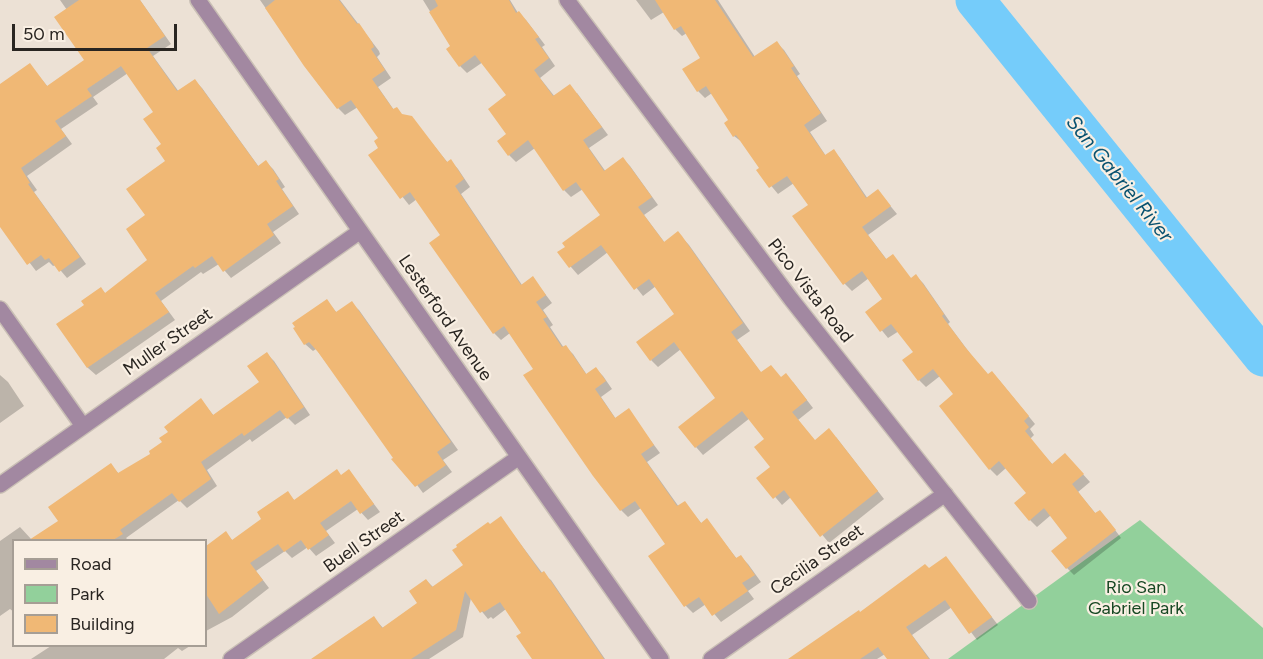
<!DOCTYPE html>
<style>
body{margin:0}
#map{position:relative;width:1263px;height:659px;overflow:hidden;background:#ece1d5;font-family:Figtree,sans-serif}
canvas{display:block}
.legend{position:absolute;left:12px;top:539px;width:195px;height:108px;box-sizing:border-box;background:#f9efe3;border:2px solid #a69e95;margin:0;padding:8px 10px;list-style:none;font-size:18px;color:#292521}
.legend li{display:flex;align-items:center;gap:12px;height:30px}
.legend b{width:30px;border:2px solid #a69e95}
.scale{position:absolute;left:12px;top:24px;width:165px;height:27px;box-sizing:border-box;border:3px solid #292521;border-top:0;padding-left:8px;font-size:18px;line-height:21px;white-space:nowrap;color:#292521;-webkit-text-stroke:4px #f9efe3;paint-order:stroke}
</style>
<div id="map">
<canvas width="1263" height="659"></canvas>
<ul class="legend">
<li><b style="height:8px;background:#a288a1"></b>Road</li>
<li><b style="height:16px;background:#92d09b"></b>Park</li>
<li><b style="height:16px;background:#f0b875"></b>Building</li>
</ul>
<div class="scale">50 m</div>
</div>
<script>
const context = document.querySelector('canvas').getContext('2d');
context.lineJoin = 'round';
function fillPath(path, color) {
  context.fillStyle = color;
  context.fill(path, 'evenodd');
}
function toPath(rows) {
  const path = new Path2D();
  for (const r of rows) {
    path.moveTo(r[0], r[1]);
    for (let i = 2; i < r.length; i += 2) path.lineTo(r[i], r[i + 1]);
  }
  return path;
}
function stroke(path, color, width, dash) {
  context.strokeStyle = color;
  context.lineWidth = width;
  context.lineCap = dash ? 'butt' : 'round';
  context.setLineDash(dash || []);
  context.stroke(path);
}
function write(font, color, halo, rows, align = 'center') {
  context.font = font + ' Figtree,sans-serif';
  context.lineWidth = 4.5;
  context.setLineDash([]);
  context.textBaseline = 'middle';
  context.strokeStyle = halo;
  context.fillStyle = color;
  for (const [text, x, y, turn = 0] of rows) {
    context.save();
    context.translate(x, y);
    context.rotate((+turn || 0) * Math.PI / 180);
    context.textAlign = isNaN(turn) ? turn : align;
    if (halo) context.strokeText(text, 0, 0);
    context.fillText(text, 0, 0);
    context.restore();
  }
}
fillPath(toPath([
 [1140,520,1263,628,1263,659,948,659]
]), '#92d09b');
fillPath(toPath([
 [60,0,140,0,171,44,153,56,179,92,195,81,202,88,259,167,266,162,273,169,285,187,282,189,299,214,273,232,281,243,231,278,219,264,203,274,201,272,161,301,175,320,96,375,88,368,58,324,86,305,101,289,106,294,149,261,147,216,167,161,155,112,128,73,93,97,98,104,61,129,72,144,27,176,37,190,34,192,86,264,67,278,56,265,53,266,49,262,36,271,0,224,0,86,30,65,48,87,86,61,67,10],
 [260,0,340,0,379,51,380,54,377,57,391,78,378,87,394,110,403,116,411,117,448,163,451,161,458,169,470,187,461,194,522,285,533,278,552,303,543,310,553,325,550,327,564,348,566,347,573,354,587,375,596,369,603,376,612,389,601,397,616,419,628,410,660,453,647,462,679,507,685,503,702,524,707,520,737,559,741,557,748,564,761,582,748,591,754,599,721,622,706,604,693,613,686,606,650,556,667,544,641,508,628,517,621,510,535,369,510,333,501,340,494,333,442,235,417,199,409,205,370,156,380,148,380,139,358,107,345,115,338,108,319,85],
 [423,0,510,0,518,13,526,20,545,45,542,47,555,66,540,78,555,97,577,93,608,135,589,148,606,172,623,159,630,166,658,205,644,215,665,243,678,233,689,245,750,331,737,340,762,374,793,382,813,408,798,420,815,441,836,437,884,499,829,543,791,497,782,505,759,478,772,467,766,439,750,418,703,455,696,447,717,398,681,349,658,367,651,360,676,314,656,286,643,296,608,252,578,275,571,267,559,253,602,215,583,189,571,197,564,190,535,148,516,162,509,155,508,95,483,62,467,73,460,66,452,47],
 [636,0,718,0,755,57,777,43,784,50,800,74,797,76,827,121,810,132,826,156,833,150,840,158,868,199,878,191,897,214,868,235,887,260,912,279,916,276,923,283,950,322,948,324,972,356,989,376,999,380,1035,424,1030,429,1034,435,1030,439,1053,465,1072,462,1090,482,1078,492,1096,514,1107,519,1121,538,1074,575,1067,568,1054,551,1070,538,1051,515,1037,527,1030,520,1028,493,1006,468,997,476,990,469,956,395,940,376,926,387,919,380,915,352,899,331,888,338,867,312,884,299,869,278,852,291,845,284,794,216,810,205,794,183,778,194,758,170,761,168,742,142,734,136,730,121,712,93,705,98,698,91,703,58,687,33,682,36,675,29,664,12,651,20],
 [327,301,337,313,351,303,359,310,458,450,443,460,452,472,423,493,316,349,313,351,305,344],
 [267,354,274,361,310,415,295,425,287,417,252,442,250,439,207,470,217,486,187,508,179,500,126,538,128,540,32,540,60,521,111,465,119,474,151,455,201,400,214,416,261,383],
 [0,375,8,382,24,406,0,423],
 [349,471,380,512,368,520,358,509,326,531,335,543,316,556,308,547,292,558,285,551,256,571,269,588,232,617,206,631,206,548,226,533,233,541,263,519,288,493,295,501],
 [501,518,543,574,551,580,605,659,540,659,506,609,493,619,491,617,488,619,471,598,463,637,429,659,318,659,374,618,384,629,420,604,426,580,434,588,465,566,490,526],
 [20,527,32,540,14,540,14,612,10,609,0,616,0,541],
 [946,558,998,625,977,640,952,607,912,635,930,659,889,659,885,654,877,659,811,659,860,614],
 [51,646,190,646,182,651,178,648,164,659,31,659]
]), '#0003');
stroke(toPath([
 [975,0,1263,357]
]), '#75ccfa', 39);
fillPath(toPath([
 [79,0,140,0,165,36,147,48,177,91,195,79,258,166,266,160,279,179,276,181,293,206,267,224,274,235,223,272,212,256,195,268,193,266,155,293,169,312,87,368,56,324,84,305,81,301,101,287,105,293,147,260,126,229,145,215,126,189,165,161,156,148,161,144,143,119,153,112,121,66,87,89,92,96,55,121,66,136,21,168,30,183,28,184,80,257,59,272,49,258,45,260,41,255,27,265,0,227,0,84,30,63,47,86,84,60,54,17],
 [275,0,339,0,357,24,359,23,372,42,374,47,371,49,385,70,372,79,393,109,397,107,402,114,412,116,447,162,451,159,464,179,455,186,521,285,533,276,546,295,536,302,547,317,543,319,562,347,566,345,586,374,596,367,606,381,595,389,615,418,629,408,654,445,641,454,677,506,685,501,701,523,707,518,736,558,741,555,755,575,742,583,748,591,712,616,699,597,684,607,648,556,665,544,635,501,620,511,593,476,523,375,533,369,504,326,493,334,429,243,440,235,410,192,400,199,368,155,378,148,374,141,378,138,351,100,337,109,304,66,265,8],
 [435,0,509,0,516,13,519,11,539,37,535,39,549,58,534,70,553,96,570,84,602,127,583,140,604,171,623,157,652,197,638,207,664,242,678,231,682,236,743,323,731,332,761,372,771,365,781,377,786,373,807,400,792,412,815,440,829,428,878,491,820,537,784,490,773,499,756,478,770,467,754,447,764,439,742,411,695,448,678,427,715,398,674,342,650,361,636,342,674,314,649,279,634,290,601,245,569,268,557,252,565,247,562,243,600,215,576,182,563,191,528,140,508,156,497,141,506,134,488,109,506,95,475,55,459,67,446,49,450,46,429,12,438,6],
 [655,0,715,0,753,57,777,41,794,66,791,68,821,113,804,125,825,155,834,149,866,198,878,189,891,206,862,227,886,259,893,254,911,278,916,274,944,314,942,316,965,347,988,374,992,371,1029,416,1024,421,1029,427,1025,431,1052,464,1065,453,1084,474,1072,484,1095,513,1100,510,1116,530,1066,569,1051,551,1067,538,1044,508,1029,521,1014,503,1026,493,999,461,989,470,939,406,953,394,933,369,918,381,902,360,913,352,891,324,880,332,865,312,882,299,862,271,843,285,792,216,808,205,787,176,769,188,756,170,759,168,736,135,733,137,724,123,728,120,706,86,697,92,682,69,700,58,681,26,674,30],
 [327,299,336,312,352,301,451,442,437,452,446,465,415,487,391,459,393,458,318,352,309,342,304,345,293,328,295,327,292,323],
 [267,352,304,407,287,419,280,410,244,436,242,433,201,462,211,479,179,502,172,493,120,530,123,534,113,540,29,540,58,521,48,507,111,463,118,473,150,454,149,451,162,442,159,438,168,432,164,427,201,398,213,415,259,382,247,366],
 [337,469,341,475,349,469,374,504,360,514,351,501,320,523,329,535,308,550,301,540,284,552,278,544,250,563,263,580,219,614,206,594,206,546,226,531,232,540,261,519,257,512,288,491,294,500],
 [501,516,541,573,544,571,604,659,532,659,516,636,521,633,500,602,484,612,483,611,480,613,465,591,456,630,411,659,311,659,374,616,382,628,417,603,409,591,426,579,432,587,463,565,452,550,457,547,456,545,488,522,490,524],
 [946,556,992,617,969,634,945,600,906,627,929,659,887,659,878,647,860,659,788,659,859,610,860,612,925,564,929,568]
]), '#f0b875');
const minor = toPath([
 [198,0,661,659],
 [567,0,791,299,1029,601],
 [0,309,83,426],
 [0,485,359,232],
 [231,659,519,457]
]);
const tertiary = toPath([
 [711,659,945,494]
]);
stroke(minor, '#c9bfb5', 18);
stroke(tertiary, '#c9bfb5', 18);
stroke(minor, '#a288a1', 15);
stroke(tertiary, '#a288a1', 15);
write('18px', '#292521', '#f9efe3', [
 ["Pico Vista Road",810,291,52],
 ["Lesterford Avenue",445,318,55],
 ["Muller Street",168,342,-35],
 ["Buell Street",364,542,-35],
 ["Cecilia Street",817,560,-35]
]);
write('18px', '#164722', '#f9efe3', [
 ["Rio San",1136,588],
 ["Gabriel Park",1136,609]
]);
write('italic 20px', '#095270', '#f9efe3', [
 ["San Gabriel River",1119,179,51]
]);
</script>
